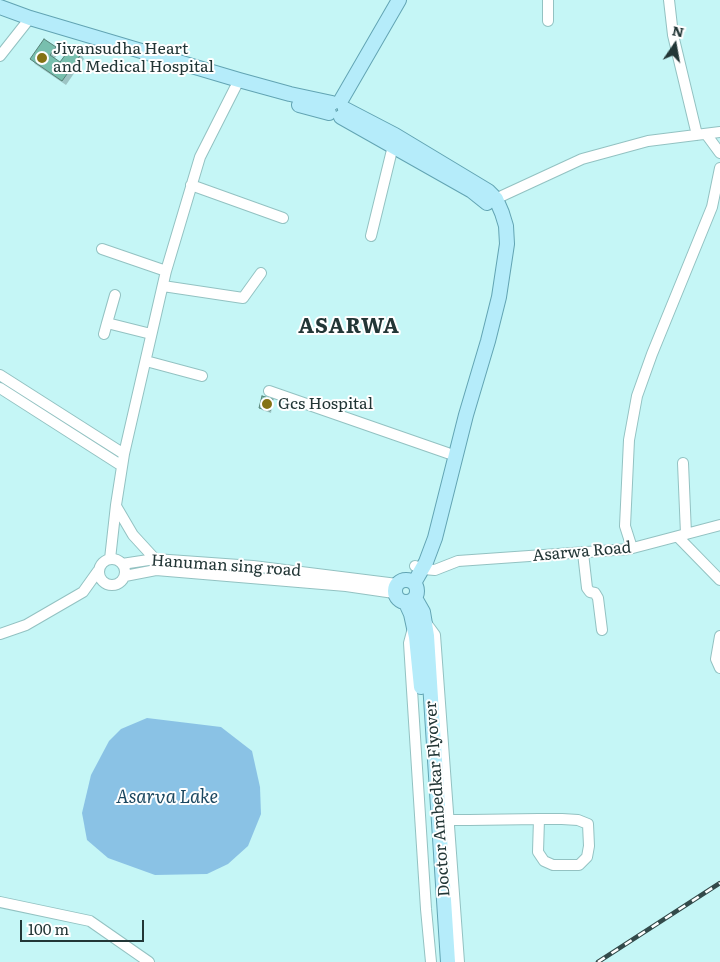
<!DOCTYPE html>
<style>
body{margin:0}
#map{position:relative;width:720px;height:962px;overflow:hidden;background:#c5f6f6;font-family:Literata,serif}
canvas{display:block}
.north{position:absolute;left:650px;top:20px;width:50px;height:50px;-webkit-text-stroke:4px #fff;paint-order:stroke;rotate:12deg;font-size:14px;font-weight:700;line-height:20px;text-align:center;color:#223636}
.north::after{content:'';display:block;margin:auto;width:18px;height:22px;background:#223636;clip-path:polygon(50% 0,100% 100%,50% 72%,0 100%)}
.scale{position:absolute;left:20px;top:920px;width:124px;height:22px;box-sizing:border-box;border:2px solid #223636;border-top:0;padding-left:6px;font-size:15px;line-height:18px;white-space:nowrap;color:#223636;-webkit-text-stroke:4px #fff;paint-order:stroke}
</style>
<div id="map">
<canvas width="720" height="962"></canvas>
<div class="north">N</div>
<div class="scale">100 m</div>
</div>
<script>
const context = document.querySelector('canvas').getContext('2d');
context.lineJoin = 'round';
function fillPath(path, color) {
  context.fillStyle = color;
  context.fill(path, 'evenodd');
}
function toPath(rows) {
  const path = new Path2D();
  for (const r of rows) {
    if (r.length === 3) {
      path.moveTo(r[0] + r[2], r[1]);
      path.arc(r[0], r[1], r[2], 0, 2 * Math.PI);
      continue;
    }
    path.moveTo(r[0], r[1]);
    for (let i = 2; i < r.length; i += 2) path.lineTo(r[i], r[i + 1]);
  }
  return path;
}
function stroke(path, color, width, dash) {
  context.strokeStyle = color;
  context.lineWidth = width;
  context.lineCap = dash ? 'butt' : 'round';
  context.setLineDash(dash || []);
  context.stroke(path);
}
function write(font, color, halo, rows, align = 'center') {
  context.font = font + ' Literata,serif';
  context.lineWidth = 4;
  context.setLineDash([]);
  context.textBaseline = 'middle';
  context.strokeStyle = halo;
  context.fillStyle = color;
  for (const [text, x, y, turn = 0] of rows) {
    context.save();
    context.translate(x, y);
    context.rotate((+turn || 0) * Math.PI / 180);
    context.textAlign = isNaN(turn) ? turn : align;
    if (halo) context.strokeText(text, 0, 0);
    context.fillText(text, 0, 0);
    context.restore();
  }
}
fillPath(toPath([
 [147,718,221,727,252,751,260,787,261,814,248,846,228,864,207,874,155,875,108,858,87,840,82,813,91,775,109,741,121,729]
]), '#8ac2e5');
fillPath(toPath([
 [55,48,58,54,54,59,61,64,81,54,84,59,66,85,35,64,32,59],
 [272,400,273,402,271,413,262,410,260,408]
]), '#0003');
const building = toPath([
 [44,39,56,47,50,55,60,62,72,46,82,53,62,81,30,59,44,39],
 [262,396,273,399,270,411,259,408,262,396]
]);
fillPath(building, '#78bfae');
stroke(building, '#558075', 1);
const minor = toPath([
 [669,0,673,35,697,135],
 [548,21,548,0],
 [0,56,30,18],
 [706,134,720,153],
 [191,185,283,218],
 [491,201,582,159,648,141,720,132],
 [371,236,393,146],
 [102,249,166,271],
 [163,286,243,298,261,273],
 [115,295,107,323,151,334],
 [104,334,107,323],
 [146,361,202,376],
 [0,375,124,454],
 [0,388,122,466],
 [269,391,456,456],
 [683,463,686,534],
 [116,506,133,535,155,559],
 [678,537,720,580],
 [632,548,625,526,629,440,637,396,652,354,712,207,720,168],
 [583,553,587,588,590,592,595,593,598,598,602,630],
 [112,572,13],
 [110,559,116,505,124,454,166,271,200,157,239,80],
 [122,564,155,559,253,566,397,584],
 [415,566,423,569,435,570,458,561,629,549,720,525],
 [125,576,156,570,346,586,394,593],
 [427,624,435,635,459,962],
 [413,628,409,643,426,909,431,962],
 [0,634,26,625,83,592,98,571],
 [720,636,716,659,720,668],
 [448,820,469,820,539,819,562,819,578,820,588,824,589,846,587,857,579,865,553,865,544,861,538,852,539,819],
 [0,902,90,921,149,962]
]);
const major = toPath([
 [0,7,30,18,239,80,290,94,332,103],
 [340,102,399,0],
 [299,105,329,113],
 [345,109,395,135,488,191,496,199,502,213,506,226,507,244,499,297,488,341,466,415,435,538,426,562,414,583],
 [341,117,472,191,487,203],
 [406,591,11],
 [415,598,423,612,427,636,448,962],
 [406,603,411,614,416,637,421,687]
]);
stroke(minor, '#93c2c2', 12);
stroke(major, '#62a4b3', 16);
stroke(minor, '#fff', 10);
stroke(major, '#b5ecfa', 14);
const rail = toPath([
 [598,962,720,883]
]);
stroke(rail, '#334a4a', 4.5);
stroke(rail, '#fff', 2.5, [8]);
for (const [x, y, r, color] of [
 [42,58,6,"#847214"],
 [267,404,6,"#847214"]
]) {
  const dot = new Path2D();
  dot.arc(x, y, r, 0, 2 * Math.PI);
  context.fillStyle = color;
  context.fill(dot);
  stroke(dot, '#fff', 2);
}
write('16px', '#223636', '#fff', [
 ["Jivansudha Heart",53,49],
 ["and Medical Hospital",53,67],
 ["Gcs Hospital",278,404]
], 'left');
write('16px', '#223636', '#fff', [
 ["Asarwa Road",582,552,-5],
 ["Hanuman sing road",226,566,4],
 ["Doctor Ambedkar Flyover",438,799,-94]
]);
write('italic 18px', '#1b4760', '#fff', [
 ["Asarva Lake",167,798]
]);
context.letterSpacing = '1px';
write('bold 21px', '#223636', '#fff', [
 ["ASARWA",349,327]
]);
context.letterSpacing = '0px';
</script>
